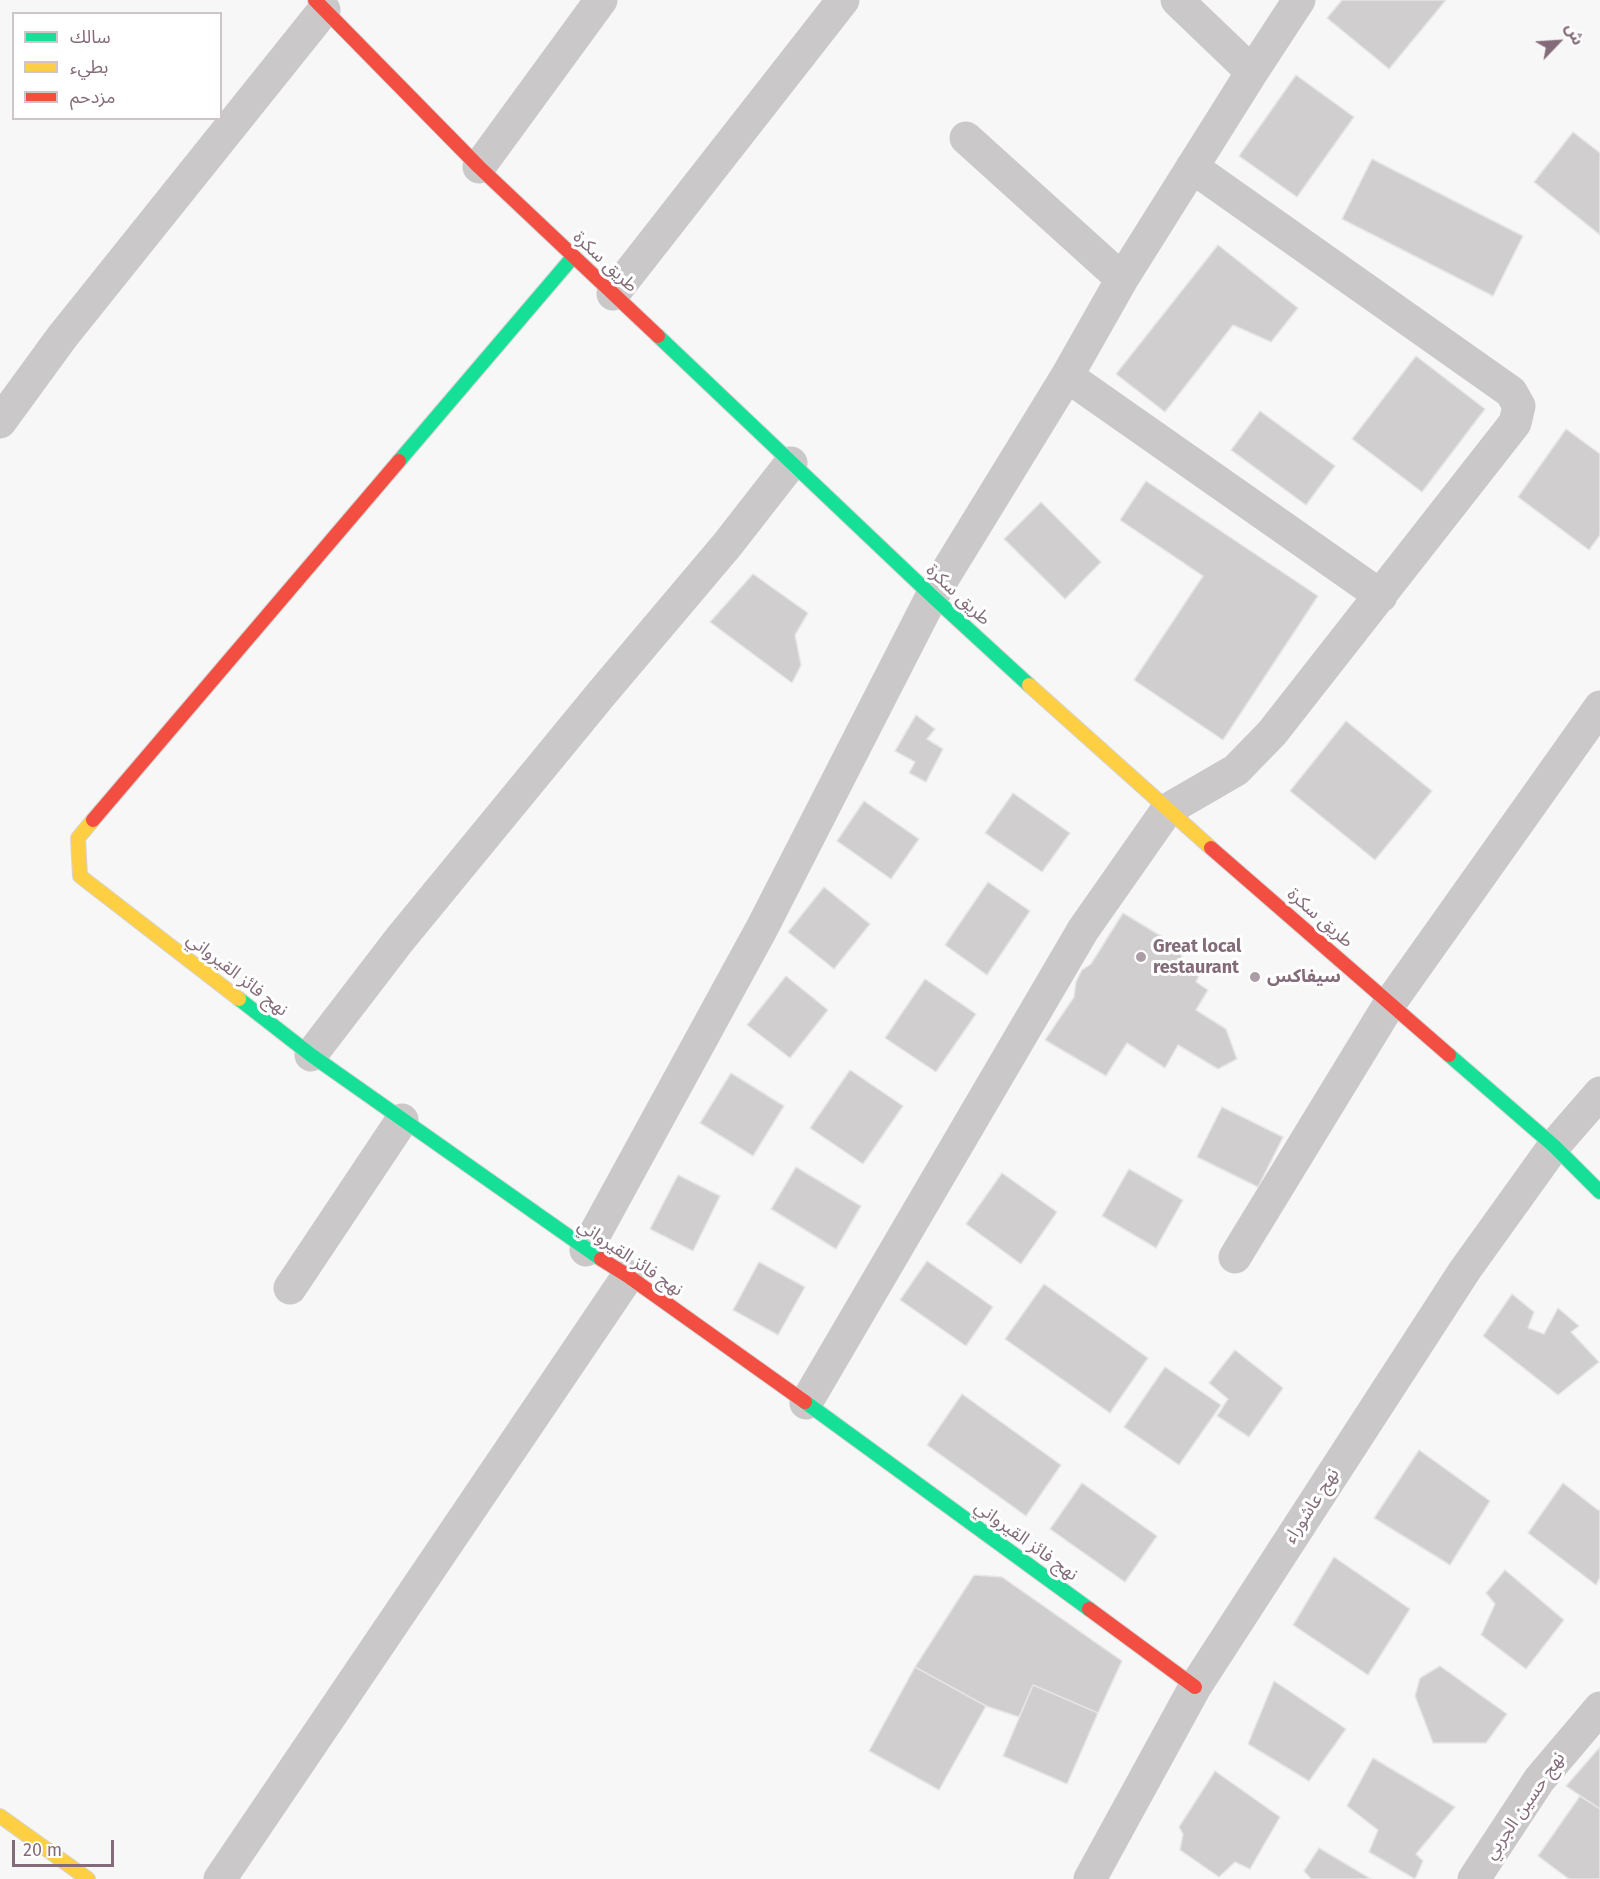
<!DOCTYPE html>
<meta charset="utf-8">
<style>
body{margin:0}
#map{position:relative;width:1600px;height:1879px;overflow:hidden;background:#f7f7f7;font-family:"Fira Sans","Noto Sans Arabic",sans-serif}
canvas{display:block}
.legend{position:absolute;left:12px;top:12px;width:210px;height:108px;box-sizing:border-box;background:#fff;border:2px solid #cec4ca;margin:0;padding:8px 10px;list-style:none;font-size:18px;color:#846b7a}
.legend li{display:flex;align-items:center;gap:12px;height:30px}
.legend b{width:30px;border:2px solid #cec4ca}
.north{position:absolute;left:1528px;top:12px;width:60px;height:60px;-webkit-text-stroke:4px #fff;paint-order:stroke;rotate:65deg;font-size:16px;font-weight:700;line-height:24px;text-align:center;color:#846b7a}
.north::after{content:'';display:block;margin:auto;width:21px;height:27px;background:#846b7a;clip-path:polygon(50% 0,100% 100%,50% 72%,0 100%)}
.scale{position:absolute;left:12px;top:1840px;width:102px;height:27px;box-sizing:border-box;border:3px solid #846b7a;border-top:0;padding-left:8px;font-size:18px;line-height:21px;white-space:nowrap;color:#846b7a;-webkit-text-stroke:4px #fff;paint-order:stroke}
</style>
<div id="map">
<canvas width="1600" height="1879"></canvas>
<ul class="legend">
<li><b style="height:8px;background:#16e098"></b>سالك</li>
<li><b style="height:8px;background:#ffcf43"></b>بطيء</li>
<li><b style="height:8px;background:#f24e42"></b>مزدحم</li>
</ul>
<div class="north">ش</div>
<div class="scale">20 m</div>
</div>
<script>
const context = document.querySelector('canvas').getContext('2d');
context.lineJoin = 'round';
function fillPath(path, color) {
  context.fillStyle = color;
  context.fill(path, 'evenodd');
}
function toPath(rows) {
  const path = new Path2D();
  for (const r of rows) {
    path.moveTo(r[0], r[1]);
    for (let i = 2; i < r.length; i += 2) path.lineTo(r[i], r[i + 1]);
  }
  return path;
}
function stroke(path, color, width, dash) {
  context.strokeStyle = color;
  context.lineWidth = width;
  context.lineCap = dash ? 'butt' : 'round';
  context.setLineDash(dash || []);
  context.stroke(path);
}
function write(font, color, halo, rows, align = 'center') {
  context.font = font + ' "Fira Sans","Noto Sans Arabic",sans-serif';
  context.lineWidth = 6;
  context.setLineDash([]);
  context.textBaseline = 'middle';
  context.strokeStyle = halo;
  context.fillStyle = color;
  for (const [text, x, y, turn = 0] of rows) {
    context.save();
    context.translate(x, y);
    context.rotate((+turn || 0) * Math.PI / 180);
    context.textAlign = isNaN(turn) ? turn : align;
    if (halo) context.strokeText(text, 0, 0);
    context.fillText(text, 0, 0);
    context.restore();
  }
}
const building = toPath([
 [1342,0,1446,0,1389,69,1327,18,1342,0],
 [1296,75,1354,117,1297,197,1239,156,1296,75],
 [1573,132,1600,153,1600,235,1534,182,1573,132],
 [1372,159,1523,236,1493,296,1342,219,1372,159],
 [1218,245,1298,308,1271,342,1233,325,1165,412,1116,374,1218,245],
 [1416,356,1485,409,1422,492,1352,439,1416,356],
 [1260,411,1335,466,1306,505,1231,450,1260,411],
 [1566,429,1600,454,1600,535,1589,550,1518,497,1566,429],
 [1146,481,1318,596,1223,740,1134,680,1203,576,1120,520,1146,481],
 [1041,502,1101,562,1065,599,1004,539,1041,502],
 [753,574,808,613,795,635,801,665,792,683,710,622,753,574],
 [916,715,935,729,927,739,943,749,926,782,909,773,915,762,895,751,916,715],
 [1346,721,1432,791,1375,860,1290,791,1346,721],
 [1013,793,1070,833,1042,872,985,833,1013,793],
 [864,801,919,839,891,879,837,841,864,801],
 [988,882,1030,911,987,975,945,945,988,882],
 [824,887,870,924,834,969,788,932,824,887],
 [1123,913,1169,941,1178,949,1186,965,1200,973,1196,982,1208,990,1196,1010,1226,1029,1237,1059,1218,1069,1178,1045,1165,1068,1127,1043,1106,1076,1045,1040,1074,997,1076,982,1082,970,1091,964,1123,913],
 [786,976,828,1010,790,1058,747,1025,786,976],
 [925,979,976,1014,936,1072,885,1038,925,979],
 [850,1070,903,1106,863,1164,810,1128,850,1070],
 [731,1073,784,1106,753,1156,700,1123,731,1073],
 [1222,1107,1283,1137,1258,1187,1197,1157,1222,1107],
 [796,1167,861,1206,836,1249,771,1209,796,1167],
 [1129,1169,1183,1200,1156,1248,1102,1216,1129,1169],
 [1002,1173,1057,1212,1021,1264,966,1224,1002,1173],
 [678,1175,720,1196,693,1251,650,1229,678,1175],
 [927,1261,993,1307,966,1346,900,1300,927,1261],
 [759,1262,805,1287,778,1335,733,1310,759,1262],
 [1044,1284,1148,1358,1110,1413,1005,1339,1044,1284],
 [1512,1294,1534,1312,1528,1328,1544,1334,1558,1308,1579,1326,1571,1332,1599,1362,1558,1395,1483,1336,1512,1294],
 [1235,1350,1283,1388,1249,1437,1217,1416,1228,1399,1209,1383,1235,1350],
 [1165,1367,1221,1405,1179,1465,1124,1427,1165,1367],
 [962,1394,1061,1465,1026,1516,927,1445,962,1394],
 [1419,1450,1490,1501,1450,1565,1374,1518,1419,1450],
 [1082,1483,1157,1536,1125,1582,1050,1529,1082,1483],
 [1563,1483,1598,1510,1600,1510,1600,1577,1596,1585,1528,1533,1563,1483],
 [1334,1557,1410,1609,1368,1675,1293,1625,1334,1557],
 [1505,1570,1564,1620,1526,1669,1481,1635,1495,1604,1486,1593,1505,1570],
 [974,1575,1002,1577,1122,1661,1098,1713,1033,1685,1019,1717,986,1706,915,1667,974,1575],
 [1440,1666,1507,1714,1486,1743,1433,1743,1415,1696,1420,1678,1440,1666],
 [915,1667,986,1706,939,1790,869,1751,915,1667],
 [1274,1681,1346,1729,1309,1781,1248,1744,1274,1681],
 [1033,1685,1098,1713,1067,1784,1003,1756,1033,1685],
 [1600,1747,1600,1809,1566,1786,1600,1747],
 [1373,1758,1455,1807,1416,1854,1423,1861,1415,1879,1369,1852,1378,1830,1347,1806,1373,1758],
 [1215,1771,1280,1817,1250,1869,1235,1862,1219,1877,1180,1850,1183,1834,1179,1827,1215,1771],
 [1580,1796,1600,1809,1600,1879,1569,1879,1538,1856,1580,1796],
 [1319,1848,1371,1879,1311,1879,1304,1871,1319,1848]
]);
fillPath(building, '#d0cecf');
stroke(building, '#e6e6e6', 1.5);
const fast = toPath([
 [658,336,932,596,1029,685],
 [399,461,573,257],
 [239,999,311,1055,601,1259],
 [1449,1055,1554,1146,1600,1192],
 [805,1402,1089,1609]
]);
const slow = toPath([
 [1029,685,1211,848],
 [93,820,78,838,80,876,239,999],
 [0,1816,88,1879]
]);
const jam = toPath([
 [315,0,479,167,658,336],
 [93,820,399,461],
 [1211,848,1449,1055],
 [601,1259,628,1276,805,1402],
 [1089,1609,1195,1687]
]);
stroke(fast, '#d5d3d4', 16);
stroke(slow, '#d5d3d4', 16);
stroke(jam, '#d5d3d4', 16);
stroke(toPath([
 [1177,0,1252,72],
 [966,138,1122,279],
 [479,167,601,0],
 [613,294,843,0],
 [1067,376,1381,596],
 [0,422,62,337,324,10],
 [311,1055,400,939,602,693,727,545,791,463],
 [586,1250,762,928,932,596,1067,376,1122,279,1252,72,1299,0],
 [1235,1257,1390,1003,1600,707],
 [290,1288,402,1120],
 [806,1403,1083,930,1167,810,1236,770,1272,733,1515,423,1519,406,1511,392,1192,167],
 [220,1879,628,1276],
 [1090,1879,1195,1687,1465,1270,1554,1146,1600,1093],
 [1474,1879,1539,1780,1600,1708]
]), '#cbc8ca', 33);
stroke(fast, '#16e098', 14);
stroke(slow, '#ffcf43', 14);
stroke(jam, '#f24e42', 14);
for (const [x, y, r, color] of [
 [1141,957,6,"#ac9ca6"],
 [1255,977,6,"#ac9ca6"]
]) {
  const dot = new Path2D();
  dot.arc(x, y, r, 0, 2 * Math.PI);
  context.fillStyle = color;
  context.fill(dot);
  stroke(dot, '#fff', 2);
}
write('18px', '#846b7a', '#fff', [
 ["طريق سكرة",605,262,43],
 ["طريق سكرة",958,595,43],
 ["طريق سكرة",1320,918,41],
 ["نهج فائز القيرواني",237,975,38],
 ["نهج فائز القيرواني",630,1258,34],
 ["نهج عاشوراء",1312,1506,-57],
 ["نهج فائز القيرواني",1026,1541,36],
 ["نهج حسين الجربي",1525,1806,-55]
]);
write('bold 18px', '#846b7a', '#fff', [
 ["Great local",1153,947],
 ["restaurant",1153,968],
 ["سيفاكس",1267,977]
], 'left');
</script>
